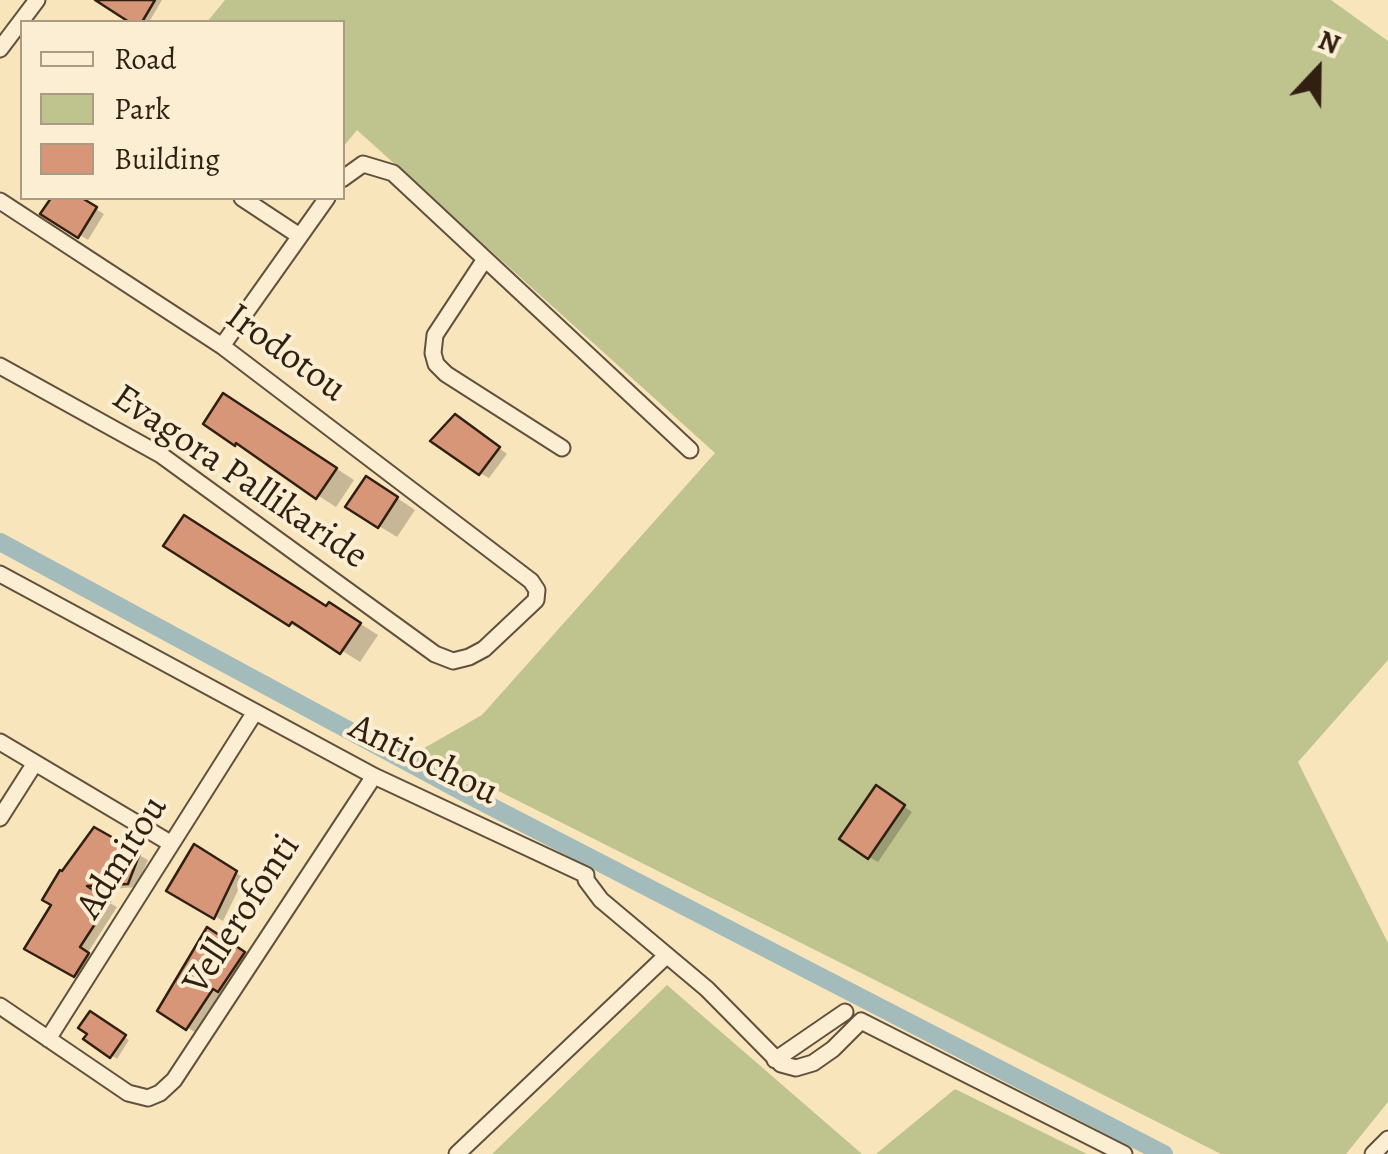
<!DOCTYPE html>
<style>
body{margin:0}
#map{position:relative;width:1388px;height:1154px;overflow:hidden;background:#f9e5bc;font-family:Alegreya,serif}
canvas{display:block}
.legend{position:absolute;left:20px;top:20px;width:325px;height:180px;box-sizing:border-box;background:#fbeed3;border:2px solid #aa9b85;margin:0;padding:12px 18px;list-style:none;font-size:30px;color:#311f11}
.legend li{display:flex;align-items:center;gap:20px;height:50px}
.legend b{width:50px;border:2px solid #aa9b85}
.north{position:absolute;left:1268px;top:20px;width:100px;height:100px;-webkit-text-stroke:8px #fbeed3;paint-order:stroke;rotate:22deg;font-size:28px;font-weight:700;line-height:40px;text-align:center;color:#311f11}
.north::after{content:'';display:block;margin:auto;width:35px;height:45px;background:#311f11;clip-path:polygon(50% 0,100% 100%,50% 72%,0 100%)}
</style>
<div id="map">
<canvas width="1388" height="1154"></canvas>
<ul class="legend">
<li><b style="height:12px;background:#fbeed3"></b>Road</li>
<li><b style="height:28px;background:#bfc48f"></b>Park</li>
<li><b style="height:28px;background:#d79678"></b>Building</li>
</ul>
<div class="north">N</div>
</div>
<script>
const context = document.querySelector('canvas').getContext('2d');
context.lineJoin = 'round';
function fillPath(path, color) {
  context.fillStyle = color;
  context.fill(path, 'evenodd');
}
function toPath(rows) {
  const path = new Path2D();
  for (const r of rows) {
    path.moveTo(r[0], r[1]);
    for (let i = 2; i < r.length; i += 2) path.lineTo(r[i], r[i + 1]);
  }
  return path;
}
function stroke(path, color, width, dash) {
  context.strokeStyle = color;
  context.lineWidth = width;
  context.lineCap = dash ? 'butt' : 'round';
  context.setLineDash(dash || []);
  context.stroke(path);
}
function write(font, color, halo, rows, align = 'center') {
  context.font = font + ' Alegreya,serif';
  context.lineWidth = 8;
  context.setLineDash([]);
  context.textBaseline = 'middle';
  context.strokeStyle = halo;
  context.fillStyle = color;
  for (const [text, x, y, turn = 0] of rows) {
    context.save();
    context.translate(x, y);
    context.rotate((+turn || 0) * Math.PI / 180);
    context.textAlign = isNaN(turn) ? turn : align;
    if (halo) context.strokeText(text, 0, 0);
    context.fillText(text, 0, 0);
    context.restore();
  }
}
fillPath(toPath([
 [225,0,1331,0,1388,41,1388,660,1298,762,1388,943,1388,1102,1346,1154,1221,1154,419,751,482,715,715,453,357,130,343,147,342,22,207,22],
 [667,985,862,1154,492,1154],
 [955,1089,1087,1154,876,1154]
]), '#bfc48f');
fillPath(toPath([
 [99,0,162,0,149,22,134,22],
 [54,198,78,198,104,214,88,240,44,213],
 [242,407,354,480,336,507,206,423],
 [464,422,507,454,489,478,480,473],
 [385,490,415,510,397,537,379,526],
 [167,546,348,616,378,635,360,662,311,631,309,634,290,624],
 [885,793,912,812,878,862,869,857],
 [94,830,148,860,136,887,89,891,117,907,87,954,96,960,83,980,28,948],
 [195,847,244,878,223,921,169,890],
 [216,936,252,959,228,995,223,992,196,1033,161,1010],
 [90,1014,129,1040,117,1059,87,1039]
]), '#0003');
stroke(toPath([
 [0,542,463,792,1164,1154]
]), '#a3bcbb', 18);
const building = toPath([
 [95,0,155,0,142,22,129,22,95,0],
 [51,198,82,198,97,207,78,238,40,214,51,198],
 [223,393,337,468,316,499,236,443,235,446,203,424,223,393],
 [455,414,500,447,479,475,430,441,455,414],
 [366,476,398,497,378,528,345,507,366,476],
 [184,515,326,606,329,602,361,623,340,654,292,622,289,626,163,546,184,515],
 [876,785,905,805,868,859,839,839,876,785],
 [94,827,140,853,128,884,87,886,110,901,80,947,89,953,74,977,24,949,51,905,42,900,60,870,62,871,94,827],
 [194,844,237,871,214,919,166,891,194,844],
 [207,927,245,952,218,992,213,989,186,1030,157,1011,207,927],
 [90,1011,126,1035,110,1058,83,1039,87,1034,78,1028,90,1011]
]);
fillPath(building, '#d79678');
stroke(building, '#311f11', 2.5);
const minor = toPath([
 [0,49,37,0],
 [342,179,363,164,393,173,690,450],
 [242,198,298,235],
 [0,201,222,346,531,581,537,590,536,600,484,649,469,657,453,661,435,654,161,455,0,366],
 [485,259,435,335,433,353,436,364,446,374,562,448],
 [222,346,327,198],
 [0,574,374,776,586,875,586,880,601,900,707,989,781,1064,796,1068,813,1063,833,1049,861,1021,1124,1154],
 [0,742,170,843],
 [0,818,35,763],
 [0,1006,128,1093,148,1098,160,1093,174,1080,374,776],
 [48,1039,255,712],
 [775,1060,845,1012],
 [457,1154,666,956],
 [1373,1154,1388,1139]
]);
stroke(minor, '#63503c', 19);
stroke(minor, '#fbeed3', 15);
write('38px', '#311f11', '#fbeed3', [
 ["Irodotou",285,354,36],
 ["Evagora Pallikaride",239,478,34],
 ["Antiochou",423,761,26],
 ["Admitou",123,858,-58],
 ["Vellerofonti",243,915,-57]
]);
</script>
